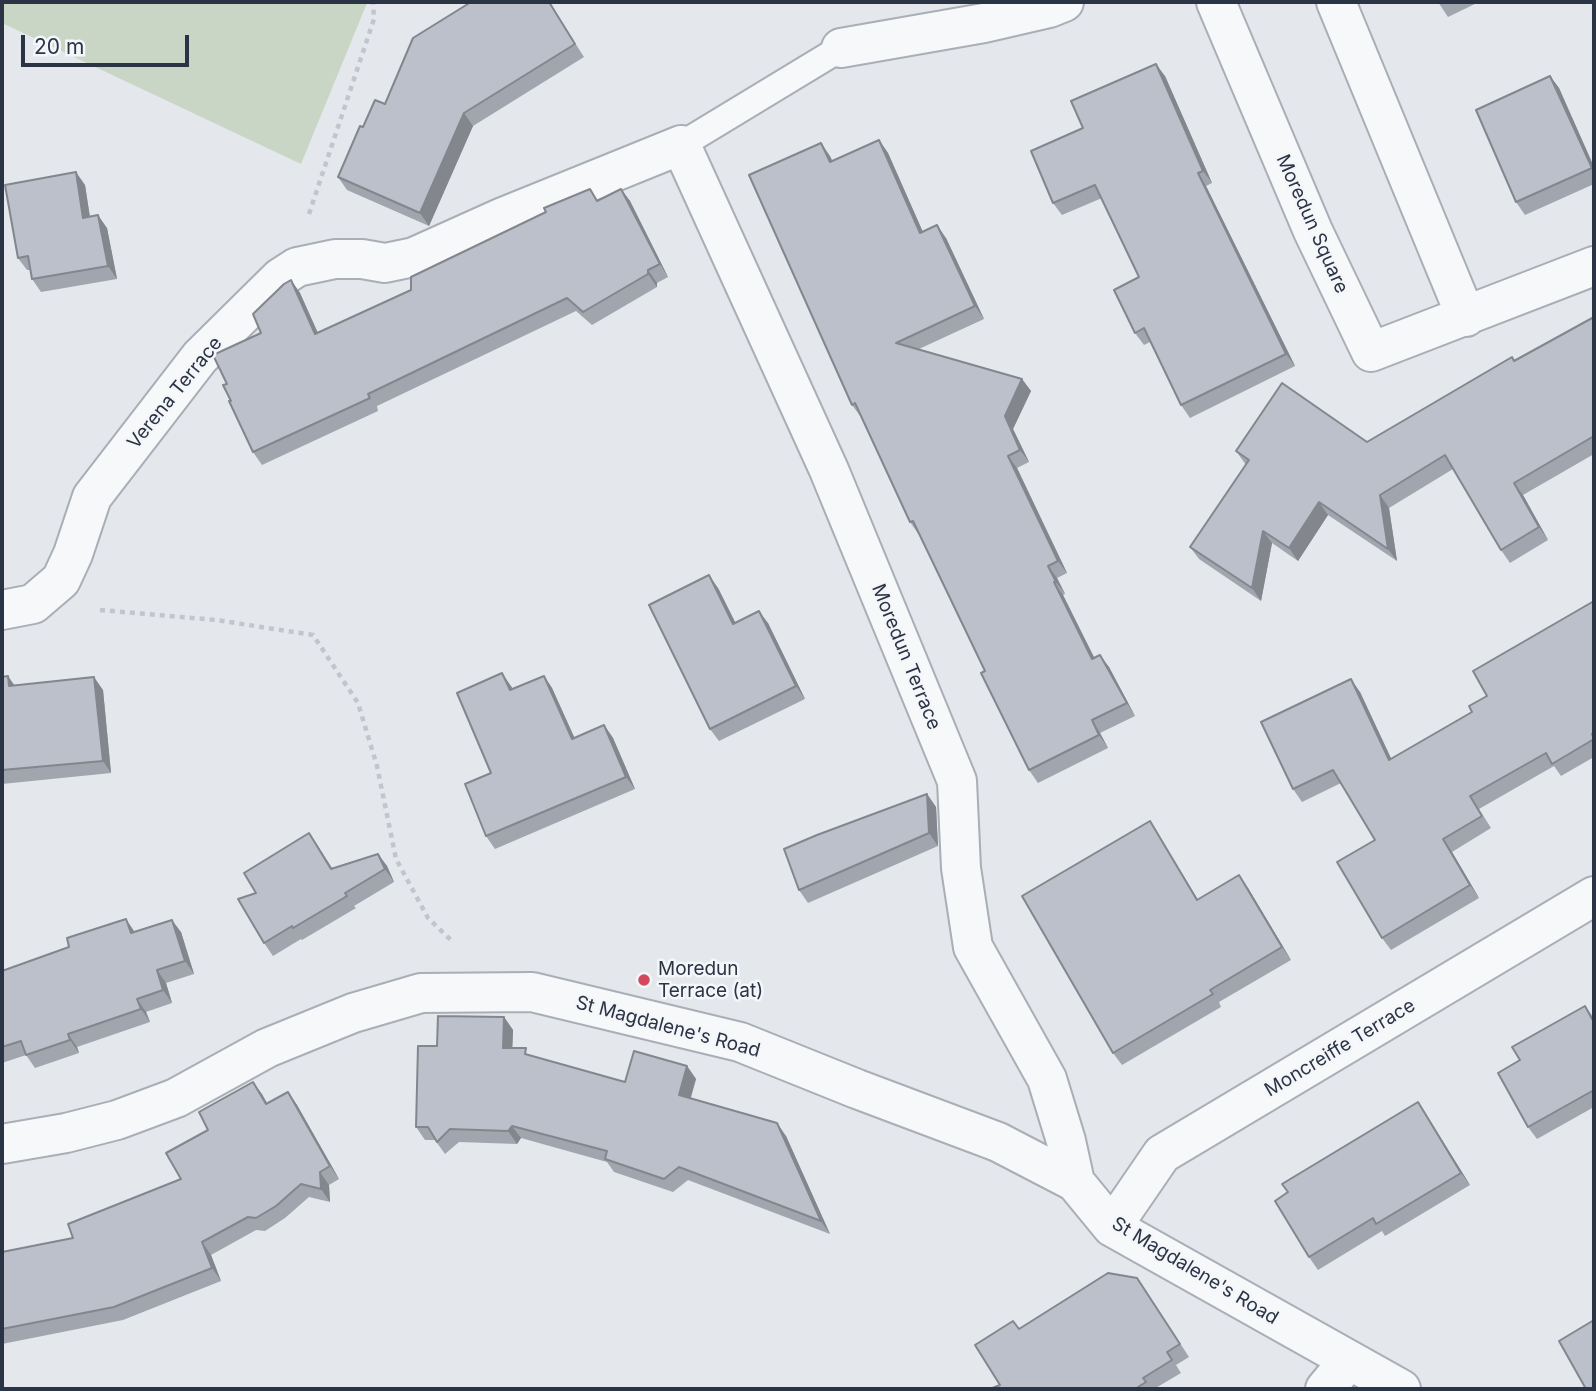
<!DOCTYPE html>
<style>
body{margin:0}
#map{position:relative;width:1596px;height:1391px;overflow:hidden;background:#e4e7ec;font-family:Inter,sans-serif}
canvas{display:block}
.frame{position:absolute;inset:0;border:4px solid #2b3445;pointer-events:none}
.scale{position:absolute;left:21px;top:35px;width:168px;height:32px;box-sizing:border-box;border:4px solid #2b3445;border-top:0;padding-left:9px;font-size:21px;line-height:24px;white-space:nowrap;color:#2b3445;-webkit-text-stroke:5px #f4f6f9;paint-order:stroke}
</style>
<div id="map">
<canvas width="1596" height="1391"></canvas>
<div class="frame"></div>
<div class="scale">20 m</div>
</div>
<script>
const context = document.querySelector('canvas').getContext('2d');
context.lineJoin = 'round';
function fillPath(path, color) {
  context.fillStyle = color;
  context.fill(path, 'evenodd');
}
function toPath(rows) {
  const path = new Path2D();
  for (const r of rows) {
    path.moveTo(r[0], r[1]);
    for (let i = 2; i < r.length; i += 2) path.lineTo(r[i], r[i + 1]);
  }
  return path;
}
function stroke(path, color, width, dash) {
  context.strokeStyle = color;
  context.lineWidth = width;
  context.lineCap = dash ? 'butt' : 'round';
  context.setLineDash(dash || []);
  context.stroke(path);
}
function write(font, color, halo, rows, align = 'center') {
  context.font = font + ' Inter,sans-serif';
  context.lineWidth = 5;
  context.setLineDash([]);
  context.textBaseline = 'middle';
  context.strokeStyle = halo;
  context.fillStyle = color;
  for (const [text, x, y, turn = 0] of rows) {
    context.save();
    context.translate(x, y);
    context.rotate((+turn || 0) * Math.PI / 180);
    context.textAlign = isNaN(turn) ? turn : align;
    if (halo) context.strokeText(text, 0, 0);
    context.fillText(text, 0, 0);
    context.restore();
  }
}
fillPath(toPath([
 [2,2,370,2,367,3,301,164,2,23]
]), '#c9d6c5');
const lane = toPath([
 [681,145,841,48]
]);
const street = toPath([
 [1216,2,1313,231,1371,352,1594,266],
 [1336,2,1466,317],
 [841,48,984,23,1049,8,1064,2],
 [2,610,33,604,61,580,73,554,92,497,200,357,280,278,297,267,335,259,362,259,385,263,414,257,503,217,681,145,829,470,957,781,961,868,973,947,1047,1079,1066,1141,1075,1182],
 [2,1144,66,1133,117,1120,176,1098,267,1048,353,1013,421,993,532,992,740,1042,857,1089,998,1142,1075,1182,1112,1227,1401,1389],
 [1112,1227,1162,1154,1594,896],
 [1325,1389,1349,1360]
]);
stroke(lane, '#a9aeb7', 30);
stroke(street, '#a9aeb7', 42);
stroke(toPath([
 [309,214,374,19,373,2],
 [100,610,216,620,313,635,358,703,377,766,396,859,428,918,453,942]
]), '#c2c5cb', 4.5, [5, 5]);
stroke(lane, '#f7f8fa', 26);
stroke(street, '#f7f8fa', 38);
fillPath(toPath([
 [549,2,584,57,473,126,429,226,347,190,338,177,385,104],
 [1438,2,1479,2,1448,17],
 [1165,76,1212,183,1206,186,1295,366,1190,418,1181,405,1150,342,1144,345,1135,333,1139,277,1102,198,1062,215,1053,203,1083,128],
 [1550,76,1559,88,1594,167,1594,184,1525,215,1516,202],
 [879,140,888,153,923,232,946,238,984,319,919,349,1022,379,1031,391,1013,429,1029,462,1017,468,1067,573,1057,578,1065,594,1063,595,1094,658,1109,667,1135,716,1100,733,1108,748,1038,783,1029,770,985,671,919,535,910,522,861,417,852,405,821,143,832,161],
 [85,185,90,217,107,228,117,279,41,292,32,279,31,270,27,270,18,258],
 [621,189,630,201,668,277,657,283,657,287,592,325,576,311,377,406,378,411,262,465,253,452,227,384,261,333,291,280,300,293,318,333,411,290],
 [1594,317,1594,454,1523,495,1548,540,1510,563,1501,550,1453,469,1389,508,1397,561,1328,515,1298,561,1272,543,1261,601,1199,559,1190,547,1246,465,1236,451,1367,442],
 [718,588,735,622,768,623,805,699,719,741,710,729],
 [1594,601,1594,757,1561,776,1554,766,1479,809,1491,828,1452,852,1479,898,1391,950,1382,938,1375,840,1341,783,1302,802,1293,789,1360,692,1391,759,1472,712,1487,696],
 [544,676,552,688,574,738,604,725,613,738,635,789,495,849,486,836,491,773,511,686,513,689],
 [2,677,14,685,103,690,111,773,2,784],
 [927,794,936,807,938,846,808,903,799,890],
 [1150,821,1158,834,1198,900,1248,888,1291,960,1219,1002,1221,1007,1122,1065,1113,1053],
 [309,833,332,868,378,854,387,866,394,882,354,906,356,908,302,940,301,939,273,956,264,943,256,893],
 [135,932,181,932,194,974,166,983,172,1003,146,1012,150,1022,77,1047,79,1053,35,1068,26,1055,2,1063,2,971],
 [1585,1006,1594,1018,1594,1107,1537,1139,1528,1127,1520,1060],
 [504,1017,513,1030,512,1048,531,1056,625,1082,687,1066,696,1079,690,1098,786,1136,830,1234,688,1180,673,1192,614,1172,607,1162,521,1138,517,1144,459,1142,445,1154,435,1140,425,1140,416,1127,437,1046],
 [253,1082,267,1104,288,1092,297,1105,339,1179,329,1185,330,1202,309,1197,285,1218,265,1231,256,1230,211,1255,221,1281,123,1320,2,1344,2,1252,73,1238,181,1179,208,1130],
 [1418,1102,1470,1185,1385,1236,1382,1231,1318,1270,1309,1257,1288,1192],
 [1146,1291,1189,1357,1176,1365,1181,1373,1154,1389,990,1389,1000,1385,1019,1329]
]), '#a1a5ae');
fillPath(toPath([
 [1156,64,1165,76,1212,183,1203,171],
 [1550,76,1559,88,1594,167,1594,172],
 [464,113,473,126,429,226,420,213],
 [879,140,888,153,929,246,920,233],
 [821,143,830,156,839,174,830,162],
 [76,172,85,185,92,231,83,218],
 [1198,173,1206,186,1295,366,1286,354],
 [621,189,630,201,668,277,660,264],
 [98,215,107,228,117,279,108,266],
 [937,225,946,238,984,319,975,306],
 [648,270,657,283,657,287,648,274],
 [291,280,300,293,324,347,315,334],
 [1022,379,1031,391,1013,429,1029,462,1020,450,1005,416],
 [1008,456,1017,468,1067,573,1058,561],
 [1514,483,1523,495,1548,540,1539,527],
 [1380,495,1389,508,1397,561,1388,549],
 [1319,502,1328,515,1298,561,1289,548],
 [1263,531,1272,543,1261,601,1252,588],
 [1048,566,1057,578,1065,594,1056,582],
 [709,575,718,588,742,636,733,624],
 [1054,582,1063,595,1101,671,1092,659],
 [759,611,768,623,805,699,796,686],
 [1100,655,1109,667,1135,716,1127,703],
 [502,673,511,686,519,703,510,690],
 [8,676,17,689,9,686],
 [544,676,552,688,581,752,572,739],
 [94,677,103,690,111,773,103,761],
 [1351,679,1360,692,1398,773,1389,760],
 [1092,720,1100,733,1108,748,1099,735],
 [604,725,613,738,635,789,626,777],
 [927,794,936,807,938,846,929,833],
 [1150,821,1158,834,1206,913,1197,900],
 [309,833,318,846,340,881,331,869],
 [1443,839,1452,852,1479,898,1470,885],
 [378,854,387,866,394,882,385,869],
 [1239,875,1248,888,1291,960,1282,947],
 [126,919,134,931,131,933],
 [172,920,181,932,194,974,185,961],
 [157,970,166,983,172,1003,163,990],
 [137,999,146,1012,150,1022,141,1009],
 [504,1017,513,1030,512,1060,503,1048],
 [68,1034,77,1047,79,1053,70,1040],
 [687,1066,696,1079,688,1108,679,1095],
 [253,1082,262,1094,275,1117,266,1104],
 [288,1092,297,1105,339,1179,330,1166],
 [1418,1102,1426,1114,1470,1185,1461,1173],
 [777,1123,786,1136,830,1234,821,1221],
 [512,1126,521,1138,517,1144,508,1131],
 [320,1172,329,1185,330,1202,321,1189],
 [202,1242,211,1255,221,1281,212,1268]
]), '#83868d');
const building = toPath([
 [471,2,549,2,575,44,464,113,420,213,338,177,360,126,363,127,375,100,385,104,413,38,471,2],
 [1156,64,1203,171,1198,173,1286,354,1181,405,1144,328,1135,333,1114,290,1139,277,1095,185,1053,203,1031,151,1083,128,1071,101,1156,64],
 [1550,76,1592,168,1516,202,1476,110,1550,76],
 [879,140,920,233,937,225,975,306,896,343,1022,379,1005,416,1020,450,1008,456,1058,561,1048,566,1056,582,1054,582,1092,659,1100,655,1127,703,1092,720,1099,735,1029,770,981,673,985,671,913,521,910,522,855,403,852,405,749,175,821,143,830,162,879,140],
 [76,172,83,218,98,215,108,266,32,279,28,256,18,258,5,185,76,172],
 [590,189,597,201,621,189,660,264,648,270,648,274,583,312,567,298,368,394,370,398,253,452,229,401,231,401,223,385,227,384,213,355,261,333,253,314,284,284,291,280,315,334,411,290,411,277,546,212,544,208,590,189],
 [1594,317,1594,436,1514,483,1539,527,1501,550,1445,455,1380,495,1388,549,1319,502,1289,548,1263,531,1252,588,1190,547,1249,460,1236,451,1282,383,1367,442,1512,357,1514,361,1594,317],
 [709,575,733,624,759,611,796,686,710,729,649,605,709,575],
 [1594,601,1594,732,1592,734,1594,739,1552,764,1546,753,1470,796,1482,816,1443,839,1470,885,1382,938,1337,862,1375,840,1333,770,1293,789,1261,722,1351,679,1389,760,1472,712,1469,706,1487,696,1473,671,1594,601],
 [502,673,510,690,544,676,572,739,604,725,626,777,486,836,465,784,491,773,457,693,502,673],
 [8,676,9,686,94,677,103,761,2,770,2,677,8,676],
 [927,794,929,833,799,890,784,849,817,835,927,794],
 [1150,821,1197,900,1239,875,1282,947,1210,990,1213,994,1113,1053,1022,896,1150,821],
 [309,833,331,869,378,854,385,869,345,893,347,896,293,928,292,926,264,943,238,899,256,893,244,873,309,833],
 [126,919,131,933,172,920,185,961,157,970,163,990,137,999,141,1009,68,1034,70,1040,26,1055,21,1041,2,1047,2,971,69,947,67,938,126,919],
 [1585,1006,1592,1019,1594,1018,1594,1090,1528,1127,1498,1073,1520,1060,1512,1047,1585,1006],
 [438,1016,504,1017,503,1048,526,1048,525,1054,625,1082,634,1051,687,1066,679,1095,777,1123,821,1221,679,1167,664,1179,605,1159,607,1151,512,1126,508,1131,450,1129,437,1142,428,1127,416,1127,418,1046,437,1046,438,1016],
 [253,1082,266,1104,288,1092,330,1166,320,1172,321,1189,301,1184,276,1206,256,1218,248,1217,202,1242,212,1268,114,1307,2,1329,2,1252,73,1238,68,1224,181,1179,166,1153,208,1130,199,1112,253,1082],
 [1418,1102,1461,1173,1376,1224,1373,1218,1309,1257,1275,1201,1288,1192,1282,1184,1418,1102],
 [1108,1273,1137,1278,1180,1344,1167,1352,1172,1360,1143,1378,1146,1382,1135,1389,990,1389,1000,1385,975,1345,1013,1321,1019,1329,1108,1273],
 [1594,1320,1594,1387,1591,1389,1586,1389,1559,1341,1594,1320]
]);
fillPath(building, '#bbc0ca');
stroke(building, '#83868d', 2);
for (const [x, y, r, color] of [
 [644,980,7,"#d1495b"]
]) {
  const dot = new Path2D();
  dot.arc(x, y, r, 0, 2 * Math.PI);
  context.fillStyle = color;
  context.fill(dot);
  stroke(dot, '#f4f6f9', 2.5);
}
write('19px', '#2b3445', '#f4f6f9', [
 ["Moredun Square",1312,224,66],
 ["Verena Terrace",175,393,-51],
 ["Moredun Terrace",906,657,68],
 ["St Magdalene's Road",668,1027,15],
 ["Moncreiffe Terrace",1340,1048,-31],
 ["St Magdalene's Road",1195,1271,31]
]);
write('19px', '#2b3445', '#f4f6f9', [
 ["Moredun",658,969],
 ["Terrace (at)",658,991]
], 'left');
</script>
